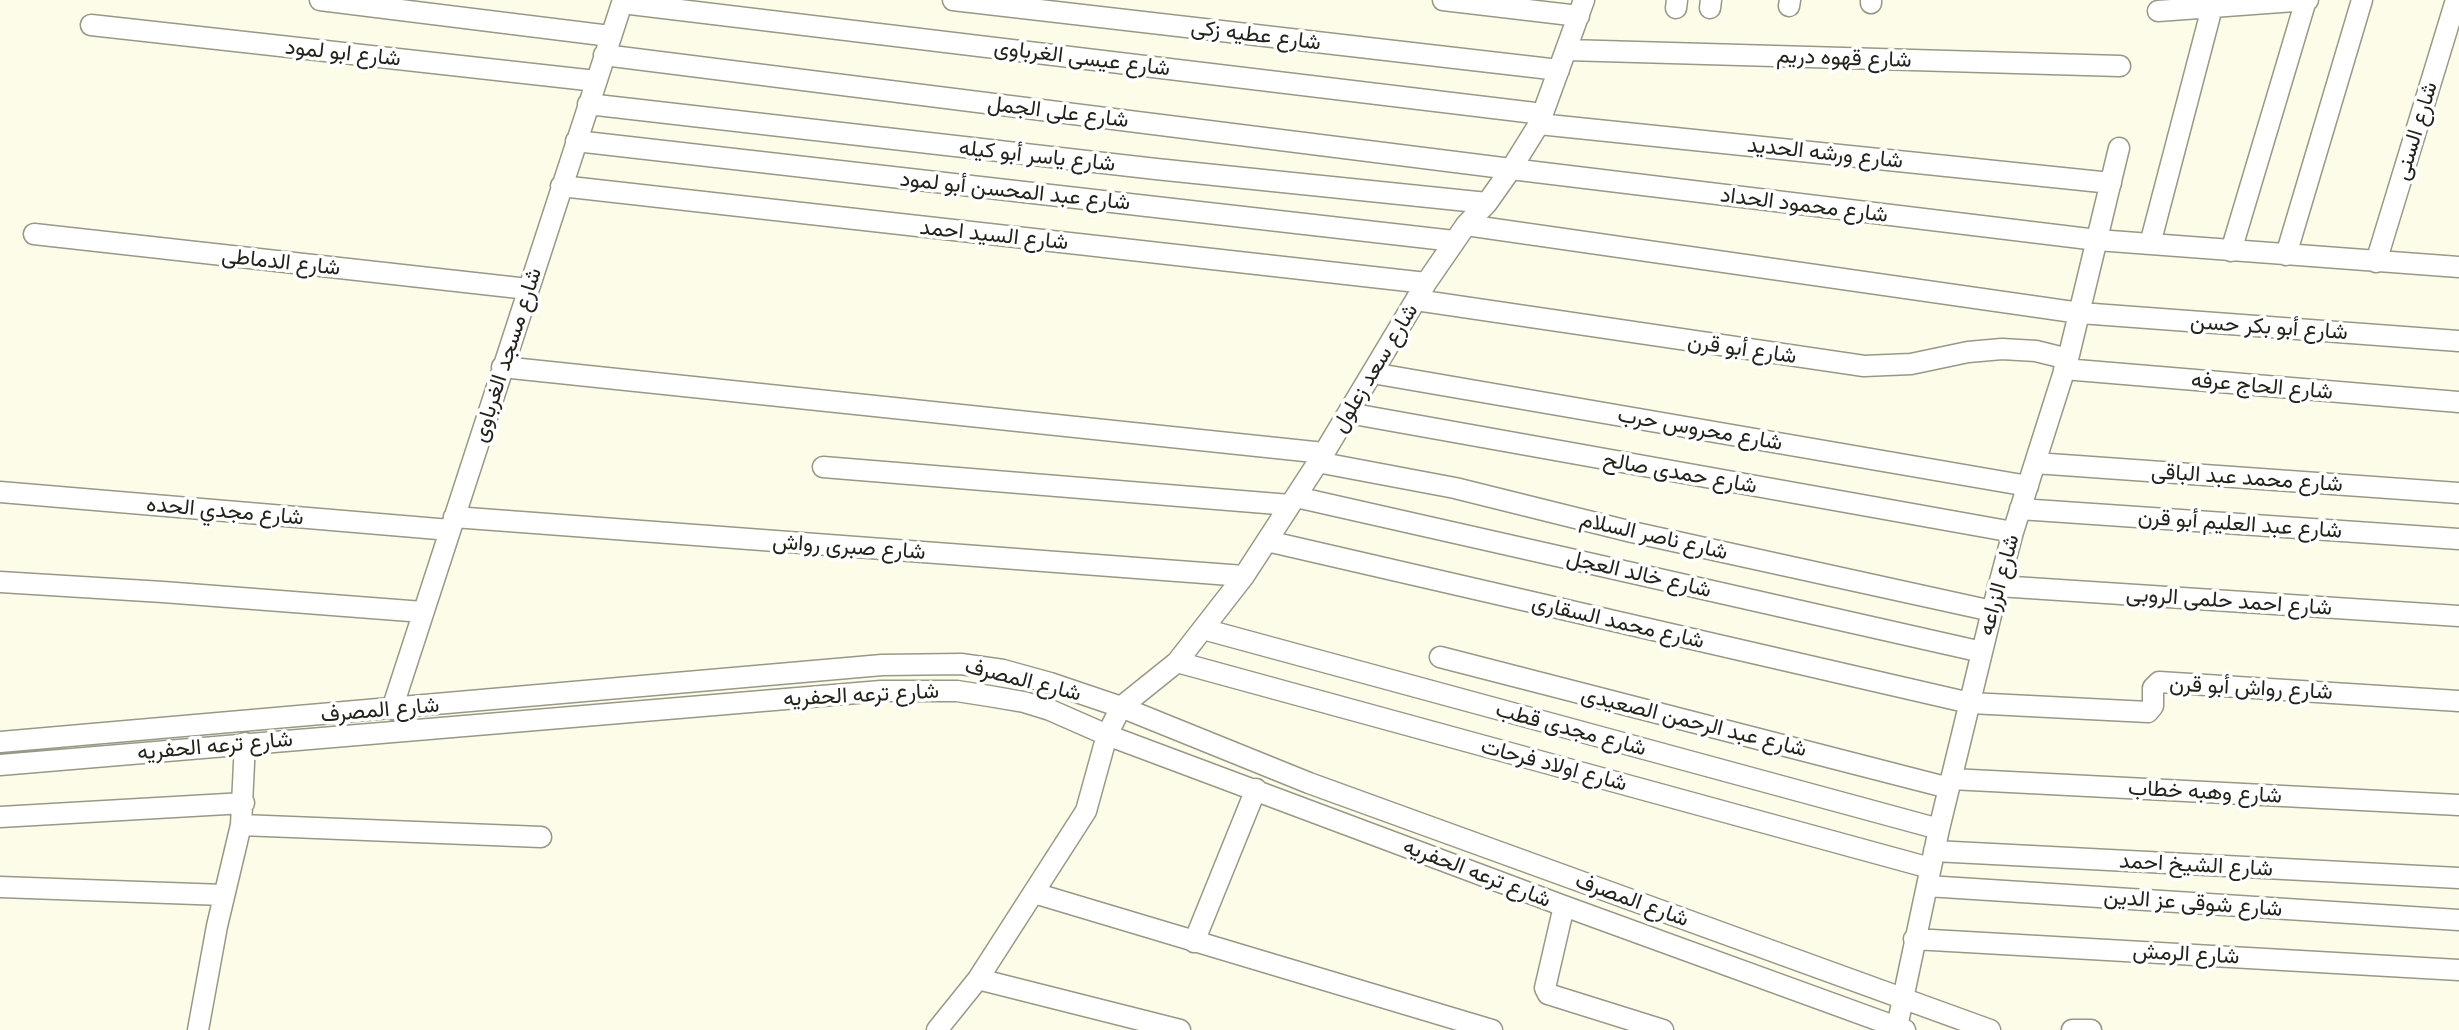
<!DOCTYPE html>
<meta charset="utf-8">
<style>
body{margin:0}
canvas{display:block;background:#fcfce9}
</style>
<canvas width="2459" height="1030"></canvas>
<script>
const context = document.querySelector('canvas').getContext('2d');
context.lineJoin = 'round';
function toPath(rows) {
  const path = new Path2D();
  for (const r of rows) {
    path.moveTo(r[0], r[1]);
    for (let i = 2; i < r.length; i += 2) path.lineTo(r[i], r[i + 1]);
  }
  return path;
}
function stroke(path, color, width, dash) {
  context.strokeStyle = color;
  context.lineWidth = width;
  context.lineCap = dash ? 'butt' : 'round';
  context.setLineDash(dash || []);
  context.stroke(path);
}
function write(font, color, halo, rows, align = 'center') {
  context.font = font + ' Raleway,Vazirmatn,sans-serif';
  context.lineWidth = 7;
  context.setLineDash([]);
  context.textBaseline = 'middle';
  context.strokeStyle = halo;
  context.fillStyle = color;
  for (const [text, x, y, turn = 0] of rows) {
    context.save();
    context.translate(x, y);
    context.rotate((+turn || 0) * Math.PI / 180);
    context.textAlign = isNaN(turn) ? turn : align;
    if (halo) context.strokeText(text, 0, 0);
    context.fillText(text, 0, 0);
    context.restore();
  }
}
const street = toPath([
 [320,0,610,36],
 [953,0,1559,70],
 [1443,0,1579,16],
 [622,3,1543,114],
 [1871,3,1871,0],
 [1789,6,1790,0],
 [1676,8,1677,0],
 [1710,8,1711,0],
 [2158,11,2308,0],
 [91,25,596,81],
 [1567,50,2120,66],
 [604,55,1511,169,2097,240,2459,267],
 [588,104,1156,169,1487,203],
 [1539,124,2111,183],
 [576,141,1454,241],
 [561,186,1426,283],
 [1466,225,2080,313,2459,341],
 [34,234,528,289],
 [2150,244,2214,0],
 [2231,251,2306,0],
 [2286,255,2362,0],
 [2376,262,2456,0],
 [1416,300,1864,366,1911,364,1968,352,2002,349,2036,351,2068,359],
 [502,367,1324,453],
 [2064,369,2459,402],
 [1372,373,2028,486],
 [1348,413,2013,532],
 [1317,462,1455,488,1632,532,1992,611],
 [2035,463,2459,493],
 [823,467,1290,505],
 [0,492,450,530],
 [1296,497,1982,652],
 [2020,509,2459,539],
 [454,517,1244,576],
 [1267,541,1970,703,2148,712,2153,706,2153,688,2159,682,2459,701],
 [0,582,163,592,423,612],
 [1998,586,2459,616],
 [1203,629,1939,829],
 [1440,657,1949,788],
 [1177,662,1930,868],
 [392,709,623,0],
 [0,742,882,665,961,664,1003,670,1050,683,1121,707,1309,783,1990,1030],
 [0,765,881,691,957,691,989,696,1024,702,1050,710,1107,735,1564,906,1905,1030],
 [1951,779,2459,805],
 [0,817,244,803],
 [241,825,541,837],
 [1934,851,2459,878],
 [1927,886,2459,920],
 [0,887,224,895],
 [1034,893,1492,1030],
 [1564,906,1545,988,1548,994,1663,1030],
 [1914,939,2459,970],
 [1194,942,1256,789],
 [978,979,1180,1030],
 [1897,1027,1939,829,1992,611,2013,532,2068,359,2119,148],
 [198,1030,217,926,241,825,245,743],
 [937,1030,978,979,1086,811,1107,735,1121,707,1177,662,1244,576,1324,453,1426,283,1466,225,1487,203,1511,169,1539,124,1584,0],
 [2072,1030,2091,1030]
]);
stroke(street, '#999887', 23);
stroke(street, '#fff', 20);
write('22px', '#23231c', '#fff', [
 ["شارع عطيه زكى",1256,35,7],
 ["شارع ابو لمود",343,53,6],
 ["شارع عيسى الغرباوى",1082,58,7],
 ["شارع قهوه دريم",1844,58,2],
 ["شارع على الجمل",1058,112,7],
 ["شارع السنى",2416,131,-73],
 ["شارع ورشه الحديد",1825,153,6],
 ["شارع ياسر أبو كيله",1037,156,6],
 ["شارع عبد المحسن أبو لمود",1015,191,6],
 ["شارع محمود الحداد",1804,205,7],
 ["شارع السيد احمد",994,235,6],
 ["شارع الدماطى",281,262,6],
 ["شارع أبو بكر حسن",2269,327,4],
 ["شارع أبو قرن",1742,349,8],
 ["شارع مسجد الغرباوى",507,355,-72],
 ["شارع سعد زعلول",1375,368,-59],
 ["شارع الحاج عرفه",2262,386,5],
 ["شارع محروس حرب",1700,429,10],
 ["شارع حمدى صالح",1680,473,10],
 ["شارع محمد عبد الباقى",2247,478,4],
 ["شارع مجدي الحده",225,511,5],
 ["شارع عبد العليم أبو قرن",2240,524,4],
 ["شارع ناصر السلام",1654,536,13],
 ["شارع صبرى رواش",849,547,4],
 ["شارع خالد العجل",1639,574,13],
 ["شارع الزراعه",1999,585,-75],
 ["شارع احمد حلمى الروبى",2229,601,4],
 ["شارع محمد السقارى",1618,622,13],
 ["شارع المصرف",1023,680,14],
 ["شارع رواش أبو قرن",2251,688,3],
 ["شارع ترعه الحفريه",861,695,-3],
 ["شارع المصرف",380,710,-5],
 ["شارع عبد الرحمن الصعيدى",1694,722,14],
 ["شارع مجدى قطب",1571,729,15],
 ["شارع ترعه الحفريه",215,746,-5],
 ["شارع اولاد فرحات",1554,765,15],
 ["شارع وهبه خطاب",2205,792,3],
 ["شارع الشيخ احمد",2196,865,3],
 ["شارع ترعه الحفريه",1477,873,21],
 ["شارع المصرف",1632,900,20],
 ["شارع شوقى عز الدين",2193,903,4],
 ["شارع الرمش",2186,954,3]
]);
</script>
